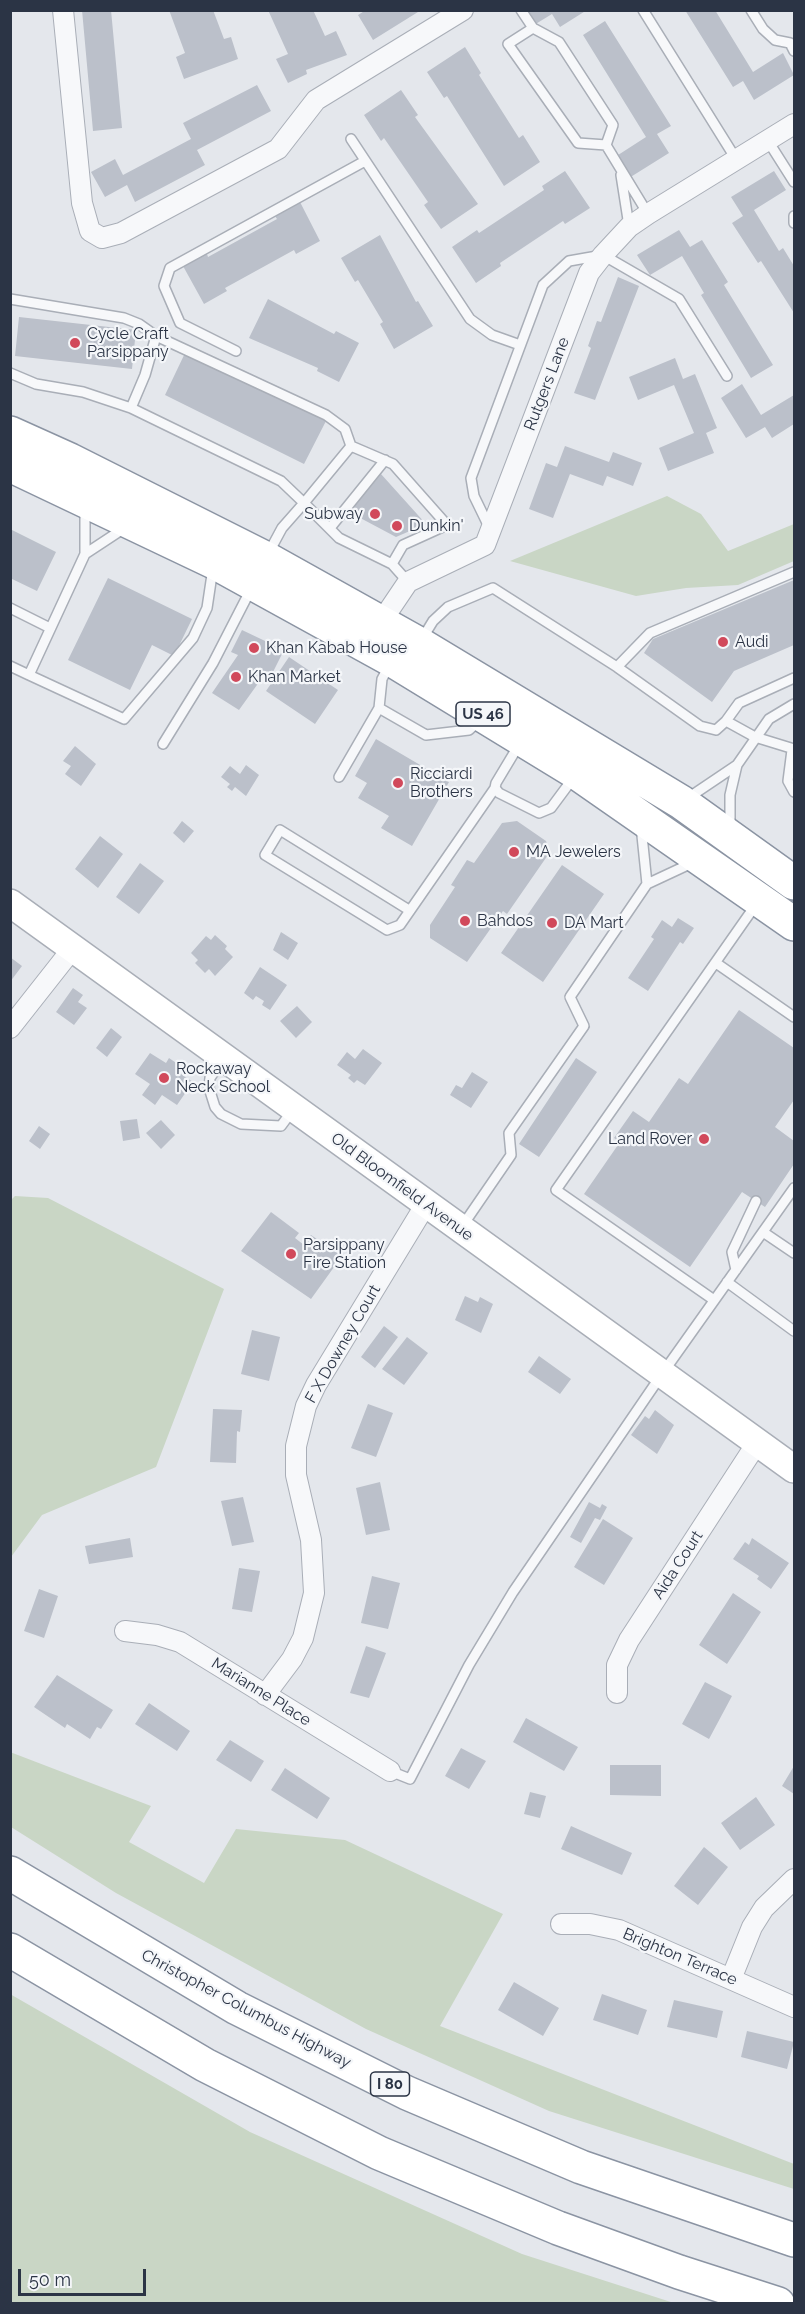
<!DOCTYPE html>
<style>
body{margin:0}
#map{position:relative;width:805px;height:2314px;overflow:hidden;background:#e4e7ec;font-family:Raleway,sans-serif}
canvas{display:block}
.frame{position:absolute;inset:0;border:12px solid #2b3445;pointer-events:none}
.scale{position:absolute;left:18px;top:2269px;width:128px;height:27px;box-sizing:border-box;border:3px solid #2b3445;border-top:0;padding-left:8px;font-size:18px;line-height:21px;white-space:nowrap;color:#2b3445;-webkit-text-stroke:4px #f4f6f9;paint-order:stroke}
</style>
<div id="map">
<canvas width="805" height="2314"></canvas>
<div class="frame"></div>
<div class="scale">50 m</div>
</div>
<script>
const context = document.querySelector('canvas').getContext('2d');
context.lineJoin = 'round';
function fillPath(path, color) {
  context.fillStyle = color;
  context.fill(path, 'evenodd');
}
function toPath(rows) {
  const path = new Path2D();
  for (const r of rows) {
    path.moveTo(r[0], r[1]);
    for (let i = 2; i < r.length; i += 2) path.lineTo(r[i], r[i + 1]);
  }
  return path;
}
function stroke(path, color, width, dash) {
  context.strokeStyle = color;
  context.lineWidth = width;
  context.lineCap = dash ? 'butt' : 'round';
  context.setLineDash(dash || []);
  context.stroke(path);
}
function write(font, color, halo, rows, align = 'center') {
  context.font = font + ' Raleway,sans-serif';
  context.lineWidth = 4.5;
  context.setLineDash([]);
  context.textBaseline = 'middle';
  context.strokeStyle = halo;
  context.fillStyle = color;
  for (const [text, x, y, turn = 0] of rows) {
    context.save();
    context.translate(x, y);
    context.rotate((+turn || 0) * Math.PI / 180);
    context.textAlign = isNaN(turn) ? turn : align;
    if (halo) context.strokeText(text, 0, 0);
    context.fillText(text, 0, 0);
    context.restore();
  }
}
fillPath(toPath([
 [667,496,701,514,728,551,794,524,794,561,738,585,686,588,636,596,510,561],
 [15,1196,48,1198,224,1289,156,1467,42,1515,11,1557,10,1201],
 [10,1752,151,1806,129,1842,204,1883,236,1829,345,1840,503,1914,440,2026,794,2164,794,2189,549,2111,366,2029,116,1893,11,1827],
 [10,1994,250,2132,522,2254,674,2303,11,2303]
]), '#c9d6c5');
fillPath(toPath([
 [82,10,111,10,122,128,93,131],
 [169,10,213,10,224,39,231,37,238,59,184,79,176,57,185,53],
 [268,10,313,10,325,36,336,31,347,55,306,70,307,74,288,83,276,59,288,54],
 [366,10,417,10,418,12,373,40,358,15],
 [525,10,587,10,560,27,552,14,534,25],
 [685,10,715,10,753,72,783,53,794,75,754,100,743,81,733,87],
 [605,21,671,126,657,134,669,153,629,178,615,157,646,137,583,35],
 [465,47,481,73,479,75,519,138,523,135,540,162,504,186,447,96,444,98,427,72],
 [257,85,271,111,197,150,205,165,135,202,127,185,105,197,91,172,115,159,123,175,191,139,183,123],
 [401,90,418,115,415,117,478,204,441,229,424,205,428,202,384,138,381,141,364,115],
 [565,171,590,208,565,224,563,221,500,263,501,266,476,283,452,247,477,230,479,233,544,190,542,186],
 [774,171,786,190,754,210,779,251,783,248,794,266,794,313,761,261,758,263,732,223,743,216,731,197],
 [300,202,320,241,296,254,294,250,225,288,227,291,204,304,183,266,207,254,208,257,277,219,275,216],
 [679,230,690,247,702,240,728,282,724,285,773,365,751,378,701,295,704,293,682,256,650,275,637,255],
 [380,235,416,302,418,301,433,326,394,349,380,324,383,322,358,280,355,282,341,258],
 [618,277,639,286,595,400,574,393,591,348,588,346,597,321,601,322],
 [268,299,334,334,336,331,359,343,339,382,317,371,318,368,249,338],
 [19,317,136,330,132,369,15,356],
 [186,351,326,421,304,464,165,395],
 [675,358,683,379,695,374,717,428,706,433,714,453,668,471,659,448,694,433,674,385,638,400,629,377],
 [742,384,761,415,794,395,794,424,772,438,765,427,746,438,721,398],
 [565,446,609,462,613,452,642,463,633,486,607,476,603,486,570,474,553,518,529,509,546,463,557,467],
 [381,474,426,524,396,537,349,512],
 [10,529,56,552,37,591,10,578],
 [108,578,192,619,174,656,152,645,130,690,68,660],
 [794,580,794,645,734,671,712,702,644,653,653,639],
 [242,630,284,650,272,674,267,671,239,710,212,693,238,655,231,652],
 [289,657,338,690,315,724,266,691],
 [376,739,449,782,412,846,381,828,389,816,358,798,367,783,355,776],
 [75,746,96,764,81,786,65,774,71,766,63,761],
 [246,765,259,775,246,796,235,787,232,791,227,787,230,784,221,777,230,766,240,774],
 [182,821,194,831,184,843,173,833],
 [517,821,546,841,550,852,507,914,503,911,467,962,430,938,430,925,455,887,451,885,467,860,474,863,502,823],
 [100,836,123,854,98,888,75,869],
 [140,863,164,881,139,914,116,897],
 [562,865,604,894,543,982,501,953],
 [678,918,694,928,683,944,680,942,648,991,628,978,654,939,651,937,662,920,672,927],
 [281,932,298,943,288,960,273,950],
 [215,935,227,946,225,949,233,957,215,976,209,969,205,973,195,963,198,960,191,953,206,936,211,940],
 [10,957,22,966,10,982],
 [260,967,287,985,270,1010,262,1005,264,1001,256,996,253,1000,244,993],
 [73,988,83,995,78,1002,87,1008,74,1025,56,1012],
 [297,1006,312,1022,296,1038,280,1021],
 [739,1010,794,1048,794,1100,775,1127,794,1141,794,1164,765,1207,742,1192,690,1267,584,1194,620,1142,614,1138,633,1111,649,1122,679,1078,688,1084],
 [111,1028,122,1037,107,1057,96,1048],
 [363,1049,382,1063,365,1085,357,1080,354,1083,348,1078,351,1075,337,1065,347,1052,355,1059],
 [150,1053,166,1063,169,1058,182,1067,178,1072,193,1082,177,1105,162,1095,155,1105,142,1095,150,1084,135,1074],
 [576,1058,597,1072,539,1157,519,1144],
 [472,1072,488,1082,471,1108,450,1095,456,1085,462,1088],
 [137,1119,140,1138,123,1141,120,1121],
 [161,1120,175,1135,161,1149,146,1133],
 [39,1126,50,1134,40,1149,29,1141],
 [271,1212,299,1233,295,1238,304,1245,311,1235,342,1256,311,1299,241,1251],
 [465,1296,478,1302,480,1297,493,1304,481,1333,455,1320],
 [384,1326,398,1337,375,1368,361,1357],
 [252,1330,280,1337,269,1381,241,1374],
 [407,1337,428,1353,404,1385,382,1369],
 [539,1356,571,1379,560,1394,528,1372],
 [368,1404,393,1413,376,1457,351,1448],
 [213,1409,242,1410,240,1432,237,1431,236,1463,210,1462],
 [655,1410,674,1425,657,1454,631,1435,645,1416,649,1419],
 [380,1482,390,1530,366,1535,356,1488],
 [243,1497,254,1542,232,1546,221,1501],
 [589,1502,600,1508,602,1504,607,1507,600,1520,595,1518,581,1543,570,1537],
 [603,1519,633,1538,604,1585,574,1567],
 [130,1538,133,1557,89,1564,85,1546],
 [752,1538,789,1563,771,1589,757,1579,759,1576,733,1559,745,1542,749,1545],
 [239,1568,260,1571,252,1612,232,1609],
 [372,1576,400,1583,388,1629,361,1623],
 [39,1589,58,1596,44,1638,24,1631],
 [733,1593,761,1612,727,1664,699,1645],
 [366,1646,386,1653,369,1698,350,1693],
 [57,1675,113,1710,101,1729,97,1727,90,1739,67,1724,65,1728,34,1707],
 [705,1682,732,1696,709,1739,682,1724],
 [149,1703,190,1731,177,1751,135,1724],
 [526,1718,578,1747,564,1771,513,1742],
 [230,1740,264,1761,251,1782,216,1760],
 [461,1748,486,1761,469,1789,445,1776],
 [610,1765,661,1765,661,1796,610,1795],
 [794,1766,794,1794,782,1786],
 [285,1768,330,1798,317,1819,271,1790],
 [530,1792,546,1796,540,1818,524,1814],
 [756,1797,775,1825,740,1850,721,1823],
 [571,1826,632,1853,622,1875,561,1849],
 [704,1847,728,1867,698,1905,674,1886],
 [514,1982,559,2008,543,2036,498,2010],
 [602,1994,647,2010,638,2035,593,2020],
 [674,2000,723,2011,717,2038,667,2027],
 [747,2031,794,2042,787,2069,741,2057]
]), '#bbc0ca');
const lane = toPath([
 [521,10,533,28,508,44,578,143,606,145,648,214],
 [643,10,736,159],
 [751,10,763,29,775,40,790,43,794,51],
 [533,28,559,42,613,125,606,145],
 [351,139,470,319,492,335,520,345],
 [768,141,794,182],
 [621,175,629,226],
 [794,216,794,223],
 [10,299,124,318,139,324,156,336,145,375,131,408],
 [156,336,326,415,345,429,351,446],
 [236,351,180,323,164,286,170,268,365,161],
 [10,373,36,384,83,392,131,408,281,481,304,503,282,528,268,554],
 [85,506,85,554,29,675,124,719,193,638,207,608,213,568],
 [330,528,385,460],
 [490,529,474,496,471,478,543,285,569,261,603,255,679,299,727,376],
 [85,554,126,527],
 [392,564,403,545,447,525,393,464,351,446,304,503,339,538,392,564,408,582],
 [10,608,50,628],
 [422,639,433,621,448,607,493,588,617,667,700,726,716,730,726,721,755,737,794,749],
 [390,664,382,679,379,708,426,735,469,730,479,721],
 [10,666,29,675],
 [617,667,650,633,794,572],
 [726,721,739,703,794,678],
 [520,743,496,783,495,788,499,793,539,813,551,808,574,777],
 [163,744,213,663,251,589],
 [792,750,788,781,794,792],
 [339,777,379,708],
 [688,798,737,765,769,719,794,704],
 [641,826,647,884],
 [730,828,730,795,737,765],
 [409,910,280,830,265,855,387,930,400,925,495,788],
 [716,963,794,1017],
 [222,1060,210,1078,209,1088,215,1107,221,1114,241,1124,281,1126,292,1111],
 [463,1225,511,1155,509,1133,584,1026,570,997,647,884,692,863],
 [763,1232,794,1253],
 [736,1270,732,1252,756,1201],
 [727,1282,794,1331],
 [714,1300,556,1190,757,903],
 [390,1771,410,1779,469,1665,513,1592,662,1374,794,1188]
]);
const street = toPath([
 [63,10,82,203,90,231,102,238,121,233,278,149,316,100,463,10],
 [381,622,408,582,485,545,589,273,603,255,629,227,648,214,794,124],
 [10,1028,73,948],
 [125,1631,157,1635,180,1642,390,1771],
 [617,1693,617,1665,629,1640,757,1443],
 [265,1695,292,1659,303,1638,314,1593,311,1540,296,1475,296,1446,306,1406,316,1385,426,1204],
 [561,1924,590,1924,619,1930,794,2007],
 [731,1979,752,1927,764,1908,794,1879]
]);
const secondary = toPath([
 [10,903,794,1469]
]);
const highway = toPath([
 [10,433,70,460,265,558,419,644,681,802,794,883],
 [10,465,214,562,392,660,577,773,794,924],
 [10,1873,237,2008,407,2093,581,2167,794,2240],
 [10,1950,205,2065,379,2153,558,2228,679,2272,778,2304]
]);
stroke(lane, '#a9aeb7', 12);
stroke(street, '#a9aeb7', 22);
stroke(secondary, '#a9aeb7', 30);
stroke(highway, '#8b94a3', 36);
stroke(lane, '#f7f8fa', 9);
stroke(street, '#f7f8fa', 20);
stroke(secondary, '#fff', 27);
stroke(highway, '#fff', 33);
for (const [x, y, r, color] of [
 [75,343,6,"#d1495b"],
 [375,514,6,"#d1495b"],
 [397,526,6,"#d1495b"],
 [723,642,6,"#d1495b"],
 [254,648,6,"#d1495b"],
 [236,677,6,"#d1495b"],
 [398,783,6,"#d1495b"],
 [514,852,6,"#d1495b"],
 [465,921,6,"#d1495b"],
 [552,923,6,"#d1495b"],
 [164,1078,6,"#d1495b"],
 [704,1139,6,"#d1495b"],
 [291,1254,6,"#d1495b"]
]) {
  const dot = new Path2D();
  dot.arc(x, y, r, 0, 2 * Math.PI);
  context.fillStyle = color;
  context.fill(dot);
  stroke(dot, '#f4f6f9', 2);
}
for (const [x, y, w] of [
 [483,714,54],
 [390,2084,39]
]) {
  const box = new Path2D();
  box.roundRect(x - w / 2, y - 12, w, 24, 4.5);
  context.fillStyle = '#f4f6f9';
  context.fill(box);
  stroke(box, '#2b3445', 1.5);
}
write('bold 15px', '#2b3445', null, [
 ["US 46",483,714],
 ["I 80",390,2084]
]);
write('16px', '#2b3445', '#f4f6f9', [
 ["Cycle Craft",87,334],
 ["Parsippany",87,352],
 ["Subway",363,514,"right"],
 ["Dunkin'",409,526],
 ["Audi",735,642],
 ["Khan Kabab House",266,648],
 ["Khan Market",248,677],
 ["Ricciardi",410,774],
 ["Brothers",410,792],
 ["MA Jewelers",526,852],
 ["Bahdos",477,921],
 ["DA Mart",564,923],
 ["Rockaway",176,1069],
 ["Neck School",176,1087],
 ["Land Rover",692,1139,"right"],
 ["Parsippany",303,1245],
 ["Fire Station",303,1263]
], 'left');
write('16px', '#2b3445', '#f4f6f9', [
 ["Rutgers Lane",547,384,-69],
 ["Old Bloomfield Avenue",402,1187,36],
 ["F X Downey Court",343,1344,-60],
 ["Aida Court",678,1565,-57],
 ["Marianne Place",261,1692,32],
 ["Brighton Terrace",680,1957,23],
 ["Christopher Columbus Highway",246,2009,28]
]);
</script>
